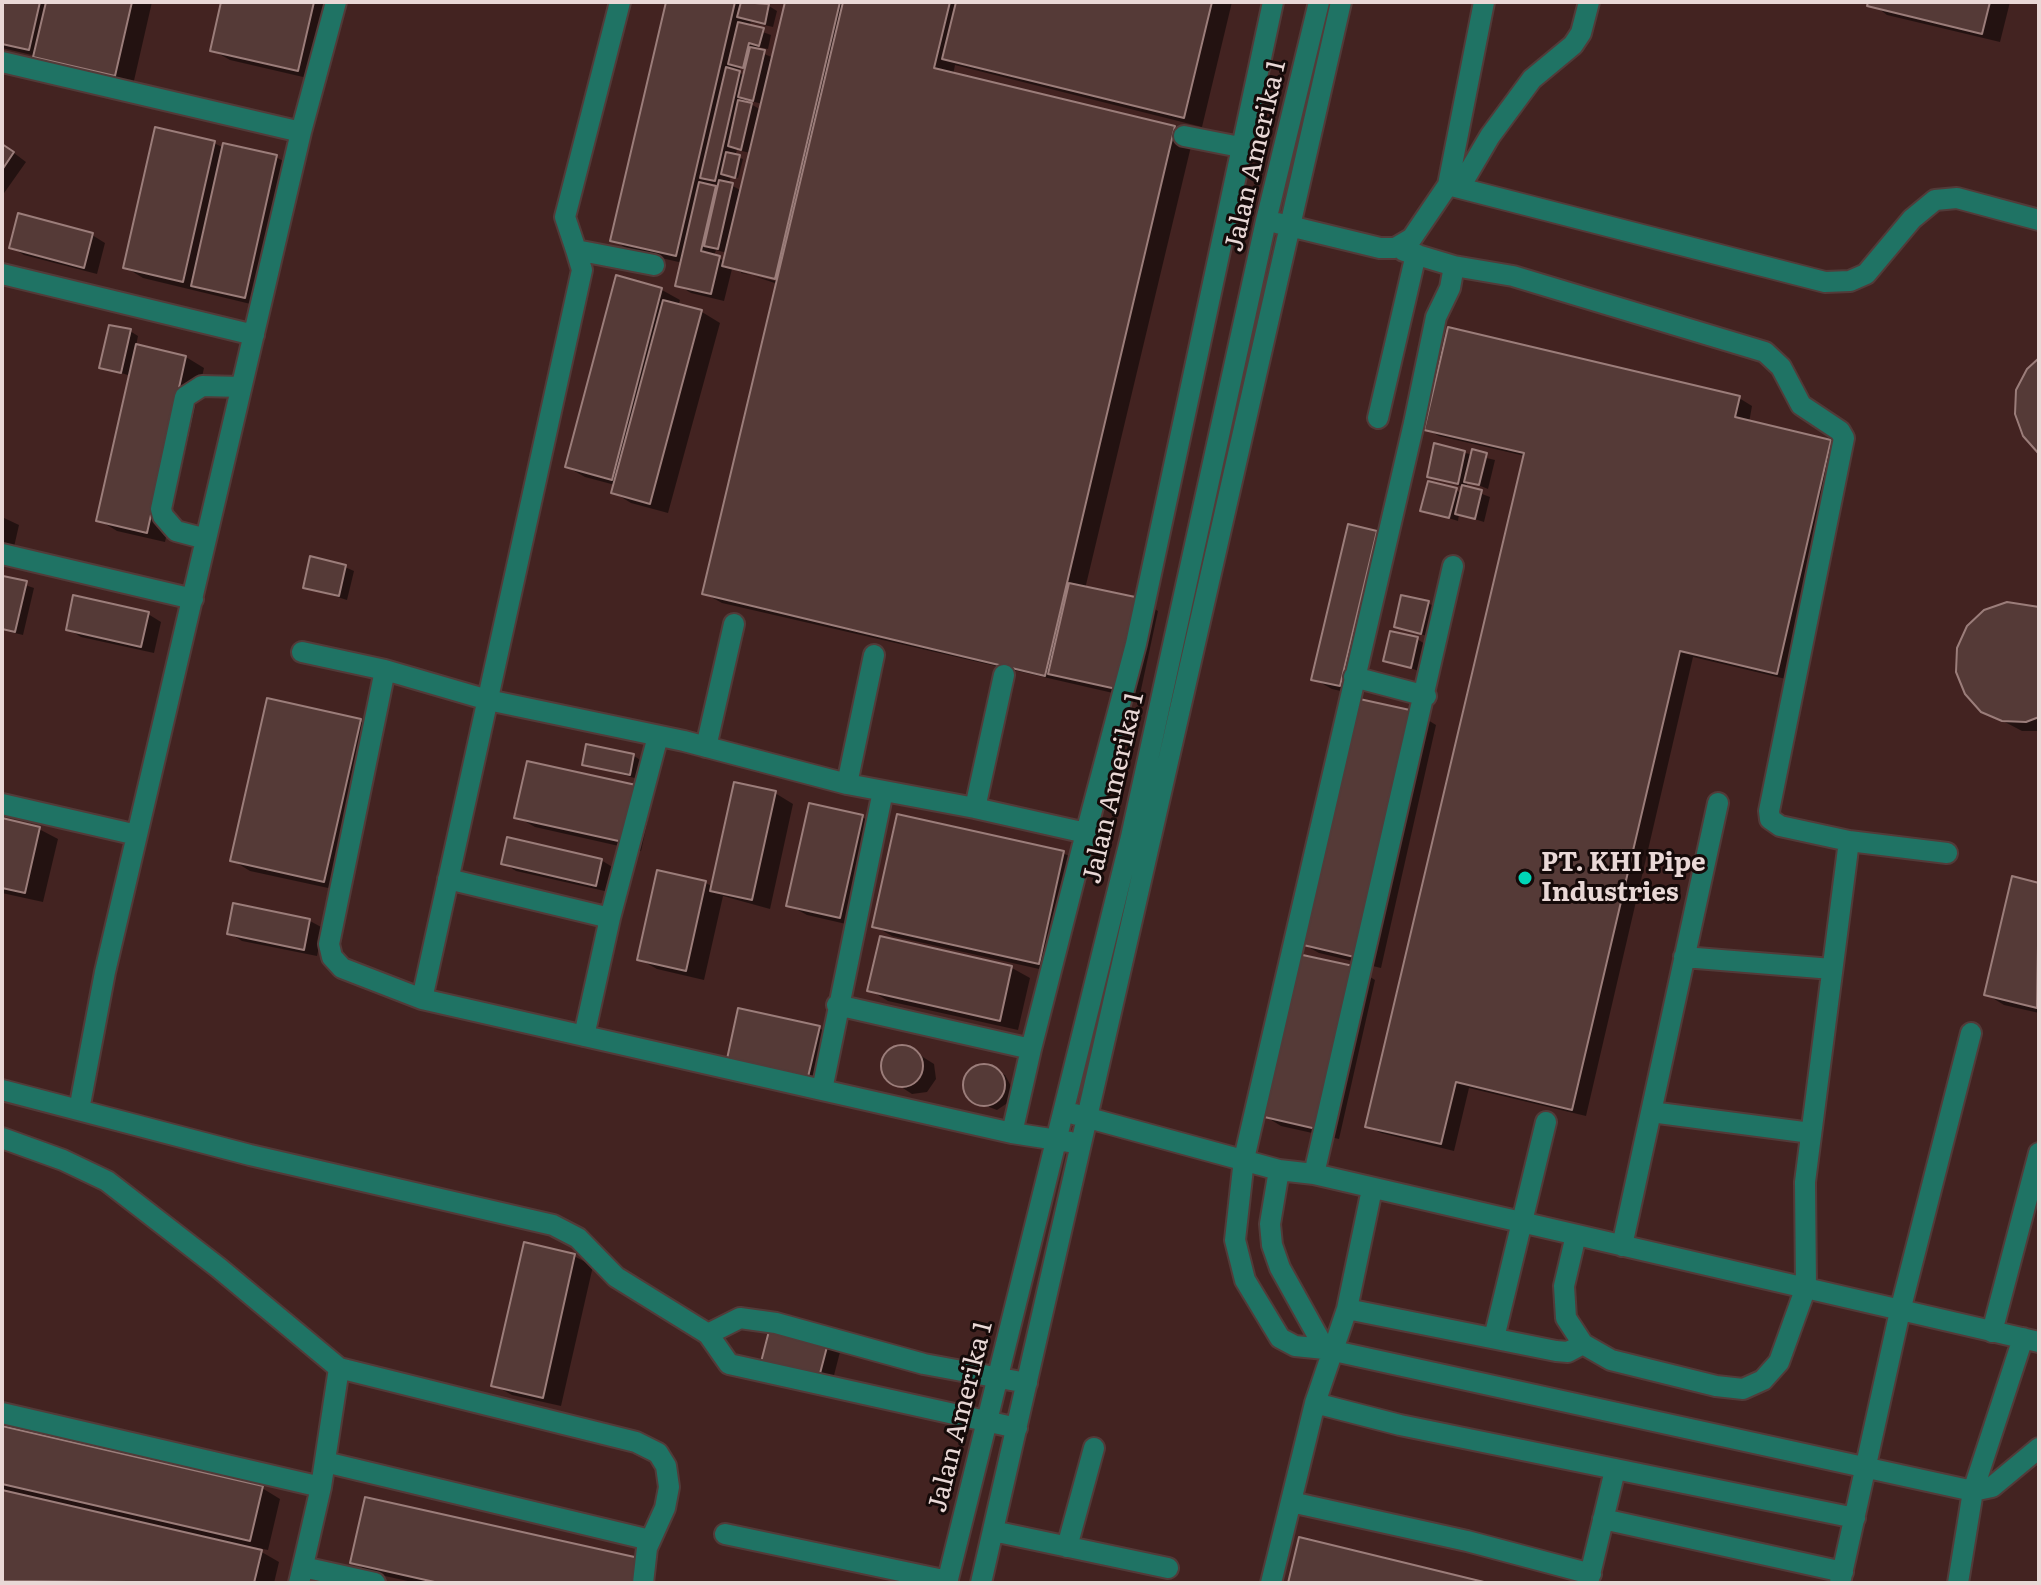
<!DOCTYPE html>
<style>
body{margin:0}
#map{position:relative;width:2041px;height:1585px;overflow:hidden;background:#351d1b;font-family:Literata,serif}
canvas{display:block}
.frame{position:absolute;inset:0;border:4px solid #e9d8d6;pointer-events:none}
</style>
<div id="map">
<canvas width="2041" height="1585"></canvas>
<div class="frame"></div>
</div>
<script>
const context = document.querySelector('canvas').getContext('2d');
context.lineJoin = 'round';
function fillPath(path, color) {
  context.fillStyle = color;
  context.fill(path, 'evenodd');
}
function toPath(rows) {
  const path = new Path2D();
  for (const r of rows) {
    if (r.length === 3) {
      path.moveTo(r[0] + r[2], r[1]);
      path.arc(r[0], r[1], r[2], 0, 2 * Math.PI);
      continue;
    }
    path.moveTo(r[0], r[1]);
    for (let i = 2; i < r.length; i += 2) path.lineTo(r[i], r[i + 1]);
  }
  return path;
}
function stroke(path, color, width, dash) {
  context.strokeStyle = color;
  context.lineWidth = width;
  context.lineCap = dash ? 'butt' : 'round';
  context.setLineDash(dash || []);
  context.stroke(path);
}
function write(font, color, halo, rows, align = 'center') {
  context.font = font + ' Literata,serif';
  context.lineWidth = 6;
  context.setLineDash([]);
  context.textBaseline = 'middle';
  context.strokeStyle = halo;
  context.fillStyle = color;
  for (const [text, x, y, turn = 0] of rows) {
    context.save();
    context.translate(x, y);
    context.rotate((+turn || 0) * Math.PI / 180);
    context.textAlign = isNaN(turn) ? turn : align;
    if (halo) context.strokeText(text, 0, 0);
    context.fillText(text, 0, 0);
    context.restore();
  }
}
fillPath(toPath([
 [2,2,2039,2,2039,1583,2,1583]
]), '#432321');
fillPath(toPath([
 [2,2,152,2,133,85,54,66,36,56,2,48],
 [223,2,334,2,316,80,230,60,212,50],
 [668,2,755,2,769,6,777,11,773,27,751,22,749,27,771,35,768,49,758,47,757,51,774,58,787,2,1232,2,1202,127,955,65,953,75,1175,128,1193,138,1085,589,1140,600,1158,611,1139,699,722,603,704,593,778,284,732,269,724,301,691,293,678,285,683,263,631,251,613,240],
 [740,68,747,70,745,76,739,72],
 [746,100,763,104,761,110,746,101],
 [737,150,751,153,742,191,729,184,731,176,738,178,743,159,735,156],
 [707,183,719,185,719,190],
 [716,250,727,253,725,261,714,256],
 [741,269,785,279,784,283,741,273],
 [1870,2,2010,2,2000,42,1887,15],
 [214,143,224,148,276,157,294,167,263,307,143,278,125,267],
 [2,144,26,162,2,196],
 [92,235,105,243,97,274,24,255,11,247],
 [617,278,662,290,680,300,678,306,702,312,720,323,668,513,631,503,613,492,615,485,585,477,567,467],
 [130,331,138,336,136,346,186,357,204,368,165,542,117,531,99,520,131,376,102,367],
 [1739,398,1752,406,1749,423,1831,442,1844,450,1790,680,1693,657,1586,1116,1469,1088,1454,1151,1381,1133,1367,1126,1525,456,1439,436,1426,429],
 [1436,446,1495,460,1488,489,1468,481,1466,488,1490,497,1484,522,1459,514,1458,521,1423,510,1456,490,1462,494,1463,487,1429,476],
 [2,517,19,525,14,547,2,544],
 [1376,533,1394,543,1358,695,1332,689,1314,679],
 [345,567,354,571,347,600,305,587],
 [4,578,34,588,23,635,2,630],
 [1428,603,1437,608,1430,637,1396,626],
 [2007,604,2039,609,2039,731,2022,731,1982,710],
 [148,614,161,622,154,653,81,637,68,629],
 [1417,639,1425,644,1419,671,1385,660],
 [1418,714,1436,725,1381,968,1319,953,1301,943],
 [360,721,378,731,342,891,250,871,232,860],
 [634,756,642,761,638,779,584,764],
 [635,787,653,797,641,851,535,827,517,817],
 [775,793,793,804,770,909,723,896,704,980,657,969,639,959,706,883,713,887],
 [862,817,880,827,859,927,807,915,789,905],
 [2,820,39,829,58,839,43,902,2,893],
 [1063,853,1082,863,1057,973,892,936,874,926],
 [601,860,614,868,609,892,516,871,503,863],
 [2014,879,2039,885,2039,1013,2004,1005,1986,994],
 [310,921,323,928,317,956,242,941,229,933],
 [1012,968,1030,978,1018,1030,888,1001,870,990],
 [1357,969,1375,980,1339,1139,1281,1126,1263,1115],
 [819,1028,837,1038,826,1086,729,1058],
 [907,1047,934,1064,936,1079,927,1092,912,1094,886,1077,883,1062,892,1050],
 [981,1066,1005,1075,1012,1088,1009,1102,997,1110,973,1101,965,1088,968,1074],
 [574,1256,593,1266,561,1406,512,1395,494,1385],
 [827,1345,840,1352,831,1387,776,1372],
 [2,1428,262,1488,280,1499,268,1550,253,1547,279,1562,274,1583,2,1583],
 [638,1559,656,1570,653,1583,417,1583,371,1573,353,1562]
]), '#0007');
const building = toPath([
 [2,2,40,2,29,50,2,44,2,2],
 [46,2,132,2,115,76,33,57,46,2],
 [221,2,314,2,298,71,210,51,221,2],
 [666,2,735,2,676,256,610,241,666,2],
 [741,2,769,4,765,24,737,17,741,2],
 [785,2,840,2,775,279,722,266,785,2],
 [843,2,950,2,934,68,1175,126,1045,676,702,594,843,2],
 [956,2,1212,2,1184,118,942,59,956,2],
 [1868,2,1990,2,1982,34,1867,6,1868,2],
 [738,22,764,28,759,46,749,43,743,68,728,64,738,22],
 [750,47,765,50,753,101,738,97,750,47],
 [726,67,740,71,715,181,700,178,726,67],
 [738,100,752,103,741,150,728,146,738,100],
 [155,127,215,141,183,282,123,268,155,127],
 [223,143,277,155,245,298,191,286,223,143],
 [2,144,14,152,2,170,2,144],
 [726,152,740,155,735,178,721,174,726,152],
 [719,180,733,183,718,249,704,246,719,180],
 [699,182,716,186,701,251,720,256,711,294,675,286,699,182],
 [18,213,93,233,84,268,9,248,18,213],
 [616,275,662,288,612,480,565,467,616,275],
 [663,300,702,310,650,504,611,493,663,300],
 [109,325,131,329,121,373,99,368,109,325],
 [1448,327,1740,396,1735,417,1831,440,1777,674,1680,651,1572,1110,1456,1082,1441,1144,1365,1127,1524,453,1424,430,1448,327],
 [136,344,186,356,147,533,96,521,136,344],
 [2039,358,2039,454,2023,436,2015,414,2016,390,2027,369,2039,358],
 [1434,443,1465,451,1458,484,1427,477,1434,443],
 [1472,449,1487,453,1479,485,1464,482,1472,449],
 [1428,481,1457,488,1449,518,1420,511,1428,481],
 [1462,485,1482,490,1475,519,1455,514,1462,485],
 [1348,524,1377,531,1340,686,1311,680,1348,524],
 [310,556,346,565,339,596,303,588,310,556],
 [3,576,27,581,15,632,2,629,3,576],
 [1069,583,1140,598,1121,690,1048,674,1069,583],
 [73,595,149,612,141,647,66,630,73,595],
 [1401,595,1429,601,1421,634,1394,627,1401,595],
 [2007,602,2039,607,2039,717,2026,722,2002,721,1981,712,1965,694,1956,672,1957,648,1967,626,1984,610,2007,602],
 [1390,631,1418,637,1411,668,1383,661,1390,631],
 [267,698,361,719,324,882,230,861,267,698],
 [1355,698,1419,712,1363,959,1299,944,1355,698],
 [586,744,634,754,630,775,582,765,586,744],
 [527,761,636,785,623,842,514,818,527,761],
 [734,782,776,791,752,900,710,891,734,782],
 [809,803,863,815,840,918,786,906,809,803],
 [897,814,1064,851,1039,964,872,927,897,814],
 [2,818,40,827,25,893,2,888,2,818],
 [507,837,602,859,596,886,501,864,507,837],
 [657,870,706,881,686,971,637,960,657,870],
 [2012,876,2039,883,2037,1008,1984,995,2012,876],
 [233,903,310,919,304,950,227,934,233,903],
 [880,936,1012,966,1000,1021,867,991,880,936],
 [1298,954,1358,967,1321,1130,1260,1116,1298,954],
 [738,1008,820,1026,808,1077,727,1059,738,1008],
 [902,1066,21],
 [984,1085,21],
 [524,1242,575,1254,543,1398,491,1386,524,1242],
 [770,1327,828,1343,818,1381,760,1366,770,1327],
 [2,1426,263,1486,250,1541,2,1484,2,1426],
 [2,1490,262,1550,254,1583,2,1581,2,1490],
 [365,1497,639,1558,633,1583,439,1583,350,1563,365,1497],
 [1299,1537,1488,1583,1288,1583,1299,1537]
]);
fillPath(building, '#553a37');
stroke(building, '#9b7d7a', 2);
const minor = toPath([
 [2,62,301,132],
 [1184,136,1240,147],
 [1448,185,1825,282,1850,281,1866,274,1912,219,1935,200,1957,198,2039,220],
 [1460,187,1490,136,1532,79,1573,45,1581,33,1589,2],
 [1277,223,1380,248,1395,248,1412,238,1448,185,1484,2],
 [576,250,565,217,620,2],
 [1404,251,1454,266],
 [2,274,254,335],
 [1378,418,1416,254],
 [206,539,176,531,163,516,161,509,185,397,202,386,241,387],
 [2,554,193,599],
 [302,652,385,670],
 [1354,677,1426,696],
 [706,747,734,624],
 [847,784,874,655],
 [883,791,822,1090,422,999,342,968,332,957,329,944,385,670,488,700,684,741,847,784,975,808,1086,833,1136,644,1273,2],
 [2,804,137,835,105,972,79,1110],
 [975,808,1004,675],
 [137,835,301,132,336,2],
 [1947,853,1849,841,1780,826,1770,819,1769,811,1844,438,1840,431,1801,405,1781,367,1765,352,1513,276,1454,266,1450,288,1436,317,1414,423,1244,1159,1235,1240,1245,1280,1280,1338,1295,1346,1325,1349,1973,1491,1992,1487,2039,1448],
 [448,879,610,918],
 [1684,957,1832,969],
 [422,999,582,270,576,250,654,265],
 [584,1036,610,918,658,736],
 [1031,1049,1086,833],
 [2,1090,250,1155,553,1225,578,1238,616,1277,708,1334,729,1364,1017,1428],
 [822,1090,1012,1133,1031,1049,837,1005],
 [1651,1112,1811,1133],
 [1074,1114,1279,1170,1314,1174,2039,1342],
 [1012,1133,1070,1142],
 [2,1138,63,1160,107,1181,219,1268,339,1368,321,1487,299,1583],
 [1279,1170,1270,1224,1272,1245,1280,1268,1325,1349],
 [1314,1174,1453,566],
 [1576,1235,1564,1286,1566,1318,1583,1344,1611,1360,1716,1386,1743,1389,1763,1380,1779,1362,1806,1287,1805,1182,1849,841],
 [1622,1246,1718,803],
 [1347,1309,1556,1351,1568,1352,1583,1344],
 [1992,1332,2039,1153],
 [708,1334,740,1318,776,1323,924,1364,1027,1383],
 [1494,1338,1546,1122],
 [339,1368,636,1442,658,1453,666,1466,669,1487,665,1508,647,1548,643,1583],
 [1315,1403,1400,1425,1855,1518],
 [2,1413,321,1487],
 [325,1462,650,1540],
 [1291,1502,1467,1541,1591,1574],
 [1603,1519,1843,1572],
 [993,1531,1168,1568],
 [725,1534,948,1581],
 [1067,1547,1094,1448],
 [303,1567,375,1583],
 [947,1583,1131,837,1266,221,1319,2],
 [981,1583,1341,2],
 [1271,1583,1315,1403,1347,1309,1372,1189],
 [1588,1583,1615,1470],
 [1840,1583,1900,1311,1971,1033],
 [1958,1583,1973,1491,2023,1338]
]);
stroke(minor, '#523b39', 24);
stroke(minor, '#1f7364', 20);
for (const [x, y, r, color] of [
 [1525,878,8,"#00d5b7"]
]) {
  const dot = new Path2D();
  dot.arc(x, y, r, 0, 2 * Math.PI);
  context.fillStyle = color;
  context.fill(dot);
  stroke(dot, '#150a09', 3);
}
write('26px', '#e9d8d6', '#150a09', [
 ["Jalan Amerika 1",1256,156,-77],
 ["Jalan Amerika 1",1114,788,-77],
 ["Jalan Amerika 1",961,1417,-76]
]);
write('bold 26px', '#e9d8d6', '#150a09', [
 ["PT. KHI Pipe",1541,863],
 ["Industries",1541,893]
], 'left');
</script>
